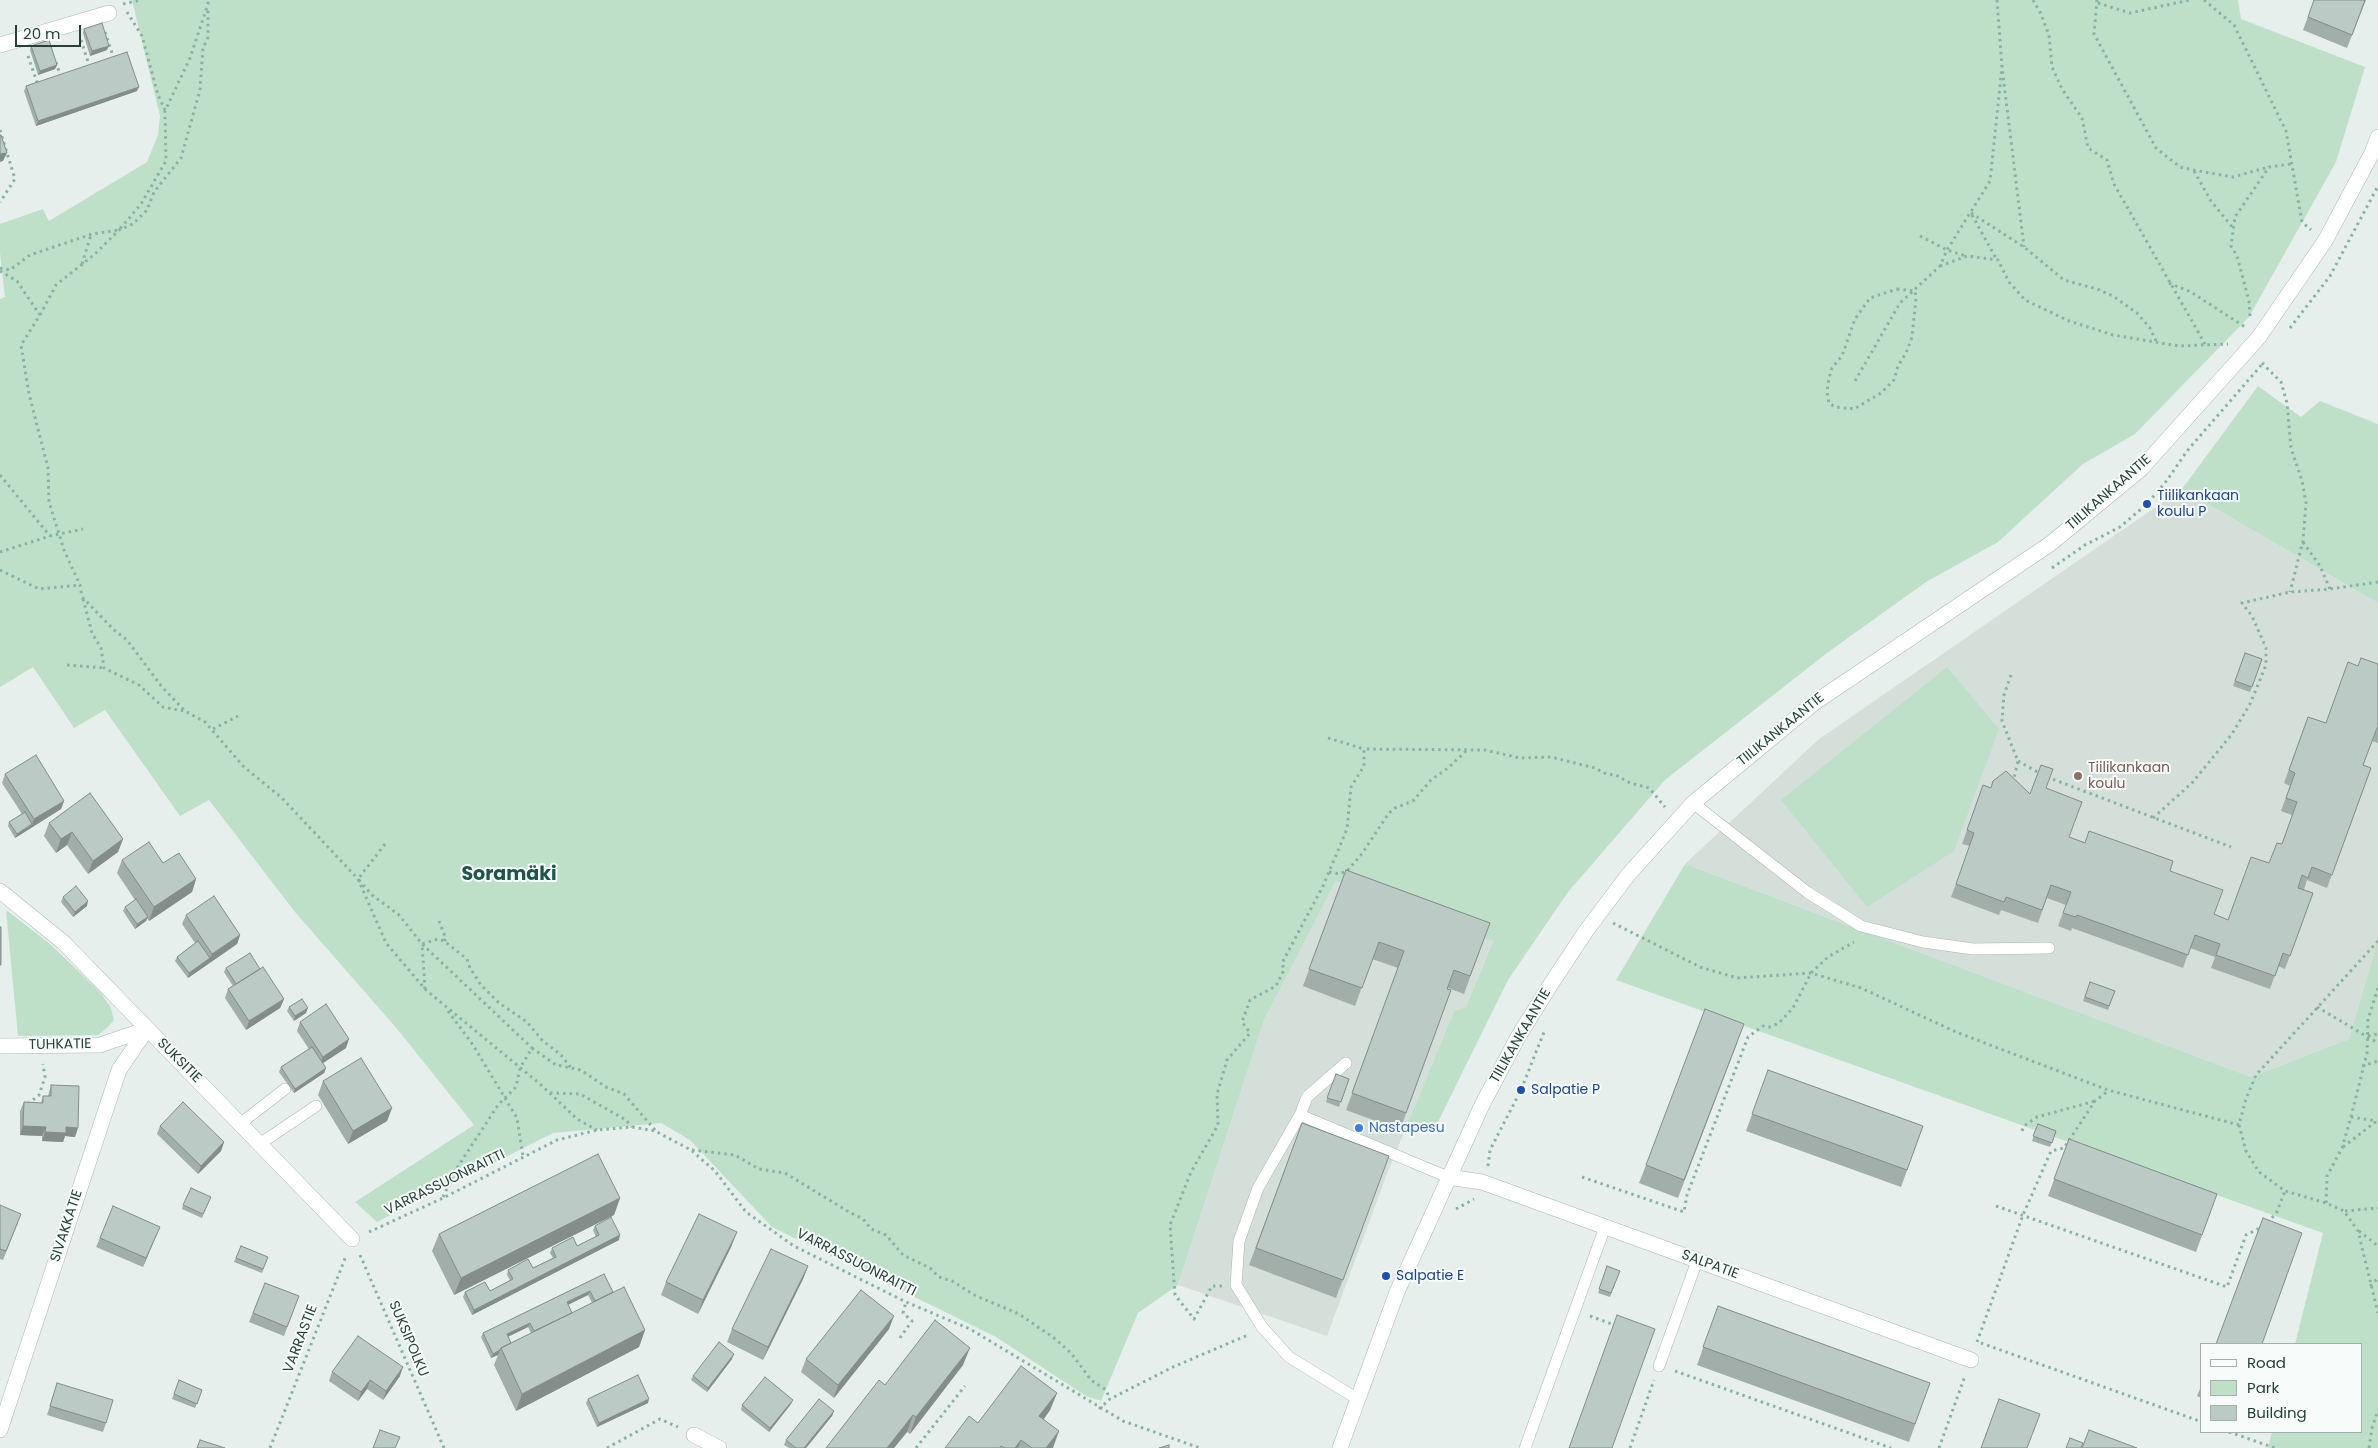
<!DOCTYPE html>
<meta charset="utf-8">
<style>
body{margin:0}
#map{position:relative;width:2378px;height:1448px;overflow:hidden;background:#e6efeb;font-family:Poppins,sans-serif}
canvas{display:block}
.legend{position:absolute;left:2200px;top:1343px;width:162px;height:90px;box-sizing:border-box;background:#f7fbf9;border:1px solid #a3b1ad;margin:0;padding:6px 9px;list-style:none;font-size:15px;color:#24423a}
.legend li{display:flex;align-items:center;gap:10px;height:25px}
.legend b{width:25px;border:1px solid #a3b1ad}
.scale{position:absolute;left:15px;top:25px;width:66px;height:22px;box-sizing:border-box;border:2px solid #24423a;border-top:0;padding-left:6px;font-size:15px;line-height:18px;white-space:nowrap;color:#24423a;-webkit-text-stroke:4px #f7fbf9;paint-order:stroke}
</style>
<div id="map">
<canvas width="2378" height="1448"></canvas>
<ul class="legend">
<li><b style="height:6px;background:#fff"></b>Road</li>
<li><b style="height:14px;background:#bfe0c8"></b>Park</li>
<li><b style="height:14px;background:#bbcac4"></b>Building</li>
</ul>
<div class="scale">20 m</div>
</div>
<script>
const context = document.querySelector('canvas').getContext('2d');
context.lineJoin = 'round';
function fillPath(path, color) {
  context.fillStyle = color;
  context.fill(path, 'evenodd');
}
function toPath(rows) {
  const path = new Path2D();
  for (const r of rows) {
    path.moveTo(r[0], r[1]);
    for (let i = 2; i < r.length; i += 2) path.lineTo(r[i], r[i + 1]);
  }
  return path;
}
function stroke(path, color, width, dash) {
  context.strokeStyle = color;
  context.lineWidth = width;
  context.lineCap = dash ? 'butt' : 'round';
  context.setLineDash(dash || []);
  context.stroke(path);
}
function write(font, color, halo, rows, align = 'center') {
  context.font = font + ' Poppins,sans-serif';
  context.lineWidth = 4;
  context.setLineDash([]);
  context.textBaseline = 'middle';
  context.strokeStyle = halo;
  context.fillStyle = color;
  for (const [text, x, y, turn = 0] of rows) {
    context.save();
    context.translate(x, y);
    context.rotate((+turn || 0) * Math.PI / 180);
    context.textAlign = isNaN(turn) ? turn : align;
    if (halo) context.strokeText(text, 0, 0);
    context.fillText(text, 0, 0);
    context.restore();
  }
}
fillPath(toPath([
 [2182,489,2378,603,2378,939,2349,1039,2251,1077,1685,864,1819,739],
 [1336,881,1493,940,1466,1007,1454,1011,1387,1174,1327,1336,1178,1285,1264,1020]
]), '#d4dfda');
fillPath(toPath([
 [132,0,2238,0,2241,19,2365,67,2336,162,2249,317,2135,434,2083,464,1998,542,1926,582,1827,653,1665,780,1568,892,1508,980,1436,1126,1420,1132,1405,1130,1454,1011,1466,1007,1493,941,1336,881,1264,1020,1178,1285,1138,1313,1101,1401,1086,1396,996,1337,772,1227,690,1140,661,1123,553,1133,377,1222,355,1202,474,1125,398,1030,295,912,209,800,180,816,105,710,74,728,33,667,0,687,0,299,5,297,0,253,0,224,43,209,49,221,147,162,158,135,160,116],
 [2258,386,2301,417,2320,401,2378,424,2378,603,2182,489],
 [1947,667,1999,729,1954,851,1867,907,1781,800],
 [1685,864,2251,1077,2349,1039,2378,939,2378,1448,2268,1448,2272,1432,2362,1432,2362,1344,2295,1344,2323,1233,1616,980],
 [6,910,49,943,100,992,111,1008,114,1020,107,1028,98,1035,18,1036]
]), '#bfe0c8');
const service = toPath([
 [1693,803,1807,892,1861,926,1923,942,1973,949,2049,948],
 [1300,1115,1307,1097,1346,1063],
 [241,1123,285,1089],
 [261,1143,316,1106],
 [1659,1366,1697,1261],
 [1356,1398,1289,1357,1262,1327,1236,1285,1239,1241,1258,1188,1300,1115,1448,1177],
 [1525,1448,1605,1227]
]);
const minor = toPath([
 [0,45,109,13],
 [0,891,63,942,352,1239],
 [0,1046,100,1045,147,1029],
 [1448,1177,1482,1182,1971,1360],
 [0,1430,119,1070,147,1029],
 [694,1435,719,1448]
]);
const tertiary = toPath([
 [1340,1448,1397,1292,1482,1105,1518,1037,1551,984,1586,931,1628,875,1693,803,1814,703,2050,544,2141,469,2259,337,2325,241,2372,153,2378,137]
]);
stroke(service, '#a8b8b2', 12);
stroke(minor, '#a8b8b2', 16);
stroke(tertiary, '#a8b8b2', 16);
stroke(toPath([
 [1997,0,2002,67,2024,247],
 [2033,0,2040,12,2049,35,2052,67,2062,89,2082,118,2088,148,2107,160,2114,184,2205,344],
 [2097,0,2094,34,2156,148,2180,167,2193,170,2233,177,2269,167],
 [2204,0,2234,25,2286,131,2302,222,2311,230],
 [2098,3,2130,13,2190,0],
 [123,4,141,0],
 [127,12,142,36,158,95,165,110],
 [105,32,114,59],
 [81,40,90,68],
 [28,56,38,85],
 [56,62,61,78],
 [0,130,15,179,0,202],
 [2194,171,2211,201,2233,228],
 [1971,213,2024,247,2064,280,2097,289,2113,296,2137,313,2150,328,2156,341],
 [1972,215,1997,260],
 [1920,236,1947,250,1966,256],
 [82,264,91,235],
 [1940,266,1967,256,1998,260,2009,282,2025,300,2069,321,2113,335,2179,346,2228,344],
 [0,268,10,270,30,255,92,234,119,230,141,204,166,161,165,111,190,58,208,4,208,0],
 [0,271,17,281,40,315,21,345,29,394,48,468,49,502,64,550,80,585,82,597,114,630,127,640,162,687,185,711,205,722,244,767,282,798,358,879,386,943,426,990,540,1084,577,1119,597,1130],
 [2169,283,2191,292,2245,327],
 [1897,289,1915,291,1916,298,1912,337,1906,353,1898,366,1894,380,1881,393,1854,409,1835,407,1829,403,1827,392,1829,378,1832,368,1842,356,1855,319,1870,298,1897,289],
 [40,315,56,285,95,254,119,230,133,224,147,210,154,192,181,158,200,90,203,48,208,37,208,8],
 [2250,316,2249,301,2237,256,2231,246,2235,217,2269,167,2291,164],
 [2290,328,2330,276,2378,186],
 [2262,363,2281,382,2287,403,2291,448,2302,481,2306,503,2303,541,2290,592],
 [1855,381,1900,303,1940,266,1947,250,1990,181,2002,67],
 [0,475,50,536],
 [2303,542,2320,566,2330,589],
 [0,552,50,536,83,529],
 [2052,568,2085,545,2120,527,2147,504,2168,479,2187,451,2264,362],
 [0,570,39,589,80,585],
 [83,599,92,633,101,648,104,668,139,685,163,707,184,711],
 [67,665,104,668],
 [2011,675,2004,695,2002,721,2018,761,2013,782],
 [213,729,238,716],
 [1328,738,1364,749],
 [2018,761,2041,774],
 [2047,777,2231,847],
 [2153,818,2192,783,2232,734,2250,704,2266,665,2266,648,2252,616,2242,603,2290,592,2330,589,2378,582],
 [385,844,358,879,372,895,399,915,422,944,438,939,444,941,467,959,470,968,481,985,499,1003,527,1022,542,1040,561,1055,571,1068],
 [1329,872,1339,874,1347,871,1361,855,1389,813,1395,808,1413,801,1431,780,1448,768,1466,751],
 [439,921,446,939,444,941],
 [1613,923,1700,967,1737,978,1811,973,1861,988,1956,1032,2108,1090,2239,1125],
 [2378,941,2256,1075,2246,1099,2239,1125,2246,1151,2259,1172,2285,1191,2326,1203,2344,1211,2358,1231,2378,1313],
 [425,989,422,944,532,1048],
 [2317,1007,2378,1043],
 [448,1011,473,1045,517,1118,523,1156],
 [2368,1036,2378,1034],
 [2362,1066,2378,1061],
 [550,1093,580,1094,626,1120,632,1127],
 [28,1104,39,1095,45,1077,43,1064],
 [2351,1117,2377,1121],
 [2022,1131,2024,1126,2037,1117,2095,1101],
 [2343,1147,2378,1120],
 [692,1150,735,1155,759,1169,785,1173,849,1212,863,1219,871,1229,886,1235,903,1255,930,1268,939,1277,952,1281,976,1296,1019,1314,1054,1338,1071,1353,1091,1380,1106,1390,1110,1399],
 [1488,1166,1490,1150,1521,1090,1544,1032],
 [1582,1177,1684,1212,1687,1195,1748,1037,1763,1026,1769,1027,1779,1023,1793,1008,1811,973,1828,957,1854,942],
 [443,1197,457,1168,498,1105,516,1087,520,1068,532,1048,556,1065,581,1070,606,1087,624,1094,655,1130],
 [2326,1203,2327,1176,2342,1148,2351,1117,2367,1053,2368,1019,2378,988],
 [1996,1206,2227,1287,2246,1235,2260,1228],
 [1456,1209,1474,1199],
 [2345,1211,2378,1208],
 [2267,1222,2276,1214,2285,1191],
 [2359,1231,2378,1246],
 [369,1232,443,1198,557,1140,597,1130,632,1127,655,1131,691,1150,715,1171,746,1212,794,1246,906,1302,970,1329,1123,1421,1200,1448],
 [360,1255,444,1448],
 [1222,1286,1212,1286,1194,1319,1175,1295,1170,1225,1191,1172,1218,1125,1217,1094,1227,1060,1250,1033,1242,1022,1250,1000,1276,986,1284,970,1282,963,1323,886,1347,829,1351,787,1364,766,1364,749,1485,750,1520,758,1551,757,1595,768,1606,774,1616,775,1630,783,1649,788,1665,807],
 [2370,1286,2378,1278],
 [1590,1316,1617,1326],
 [900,1338,912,1321,903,1313,906,1302],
 [1977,1342,2023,1215,2051,1151,2064,1148,2095,1101,2108,1091],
 [1981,1343,2202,1422],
 [1675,1371,1891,1448],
 [1099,1409,1110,1399,1173,1367,1248,1335],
 [2229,1432,2275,1448],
 [270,1448,346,1256],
 [607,1448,660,1419,678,1427],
 [916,1448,965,1386],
 [1630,1448,1654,1380],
 [1939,1448,1965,1376],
 [2369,1448,2372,1428,2378,1410]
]), '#86b3a5', 3, [2.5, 4]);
stroke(service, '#fff', 11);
stroke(minor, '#fff', 15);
stroke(tertiary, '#fff', 15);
fillPath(toPath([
 [2314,0,2366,0,2347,48,2303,30],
 [84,29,107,50,90,56,83,33],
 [31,46,57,65,55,69,38,75,30,50],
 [26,86,137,91,36,126,24,91],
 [2245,653,2262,659,2250,692,2233,686],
 [2378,664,2378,743,2372,741,2363,765,2371,768,2327,888,2307,880,2304,890,2313,893,2285,969,2278,966,2270,989,2211,968,2215,957,2190,948,2183,968,2072,928,2071,931,2058,926,2066,905,2047,898,2038,923,2001,910,1999,915,1951,897,1970,846,1962,844,1983,785,1991,788,2030,794,2046,788,2069,837,2170,871,2214,914,2228,920,2269,863,2282,844,2292,815,2281,811,2290,786,2284,783,2308,717,2326,723,2358,666],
 [5,774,64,801,61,809,15,838,8,826,9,822,22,814,2,783],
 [49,823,123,839,118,852,88,874,67,845,56,853,44,836],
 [122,860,163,863,196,879,192,892,149,921,147,918,146,921,135,929,123,911,125,907,135,900,117,873],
 [1346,870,1490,923,1464,994,1448,988,1447,989,1451,990,1400,1130,1346,1110,1398,968,1372,959,1355,1006,1303,986],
 [63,897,87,906,73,917,61,902],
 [186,915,240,935,237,944,188,978,175,961,177,957,195,943,182,924],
 [226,968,260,969,284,999,280,1008,246,1030,225,998,228,989,233,986,224,972],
 [2090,982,2115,991,2108,1010,2083,1001],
 [289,1007,306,1013,294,1021,287,1011],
 [300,1022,346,1048,323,1063,326,1068,324,1073,294,1093,279,1072,281,1067,309,1049,297,1031],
 [1738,1041,1678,1198,1639,1183,1646,1165],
 [1768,1070,1923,1126,1901,1187,1746,1131],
 [1336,1074,1349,1079,1339,1107,1326,1102],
 [323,1081,392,1108,387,1121,348,1144,318,1095],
 [51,1085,75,1137,65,1136,63,1142,42,1141,42,1136,20,1135,20,1111,24,1102,41,1103,43,1096,48,1096],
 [1302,1123,1389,1156,1336,1298,1249,1265],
 [2038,1124,2056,1131,2050,1147,2032,1141],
 [160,1126,224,1142,221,1151,198,1174,157,1134],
 [2069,1139,2217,1194,2196,1252,2048,1196],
 [211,1197,202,1218,182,1209,183,1205],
 [620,1198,614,1215,454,1295,432,1251,439,1234],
 [0,1205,18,1223,3,1260,0,1259],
 [595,1226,619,1240,472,1315,463,1297,465,1292,490,1291,510,1280,507,1275,508,1270,533,1268,553,1258,550,1253,552,1248,577,1246,596,1237,593,1230],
 [160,1227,143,1267,96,1247,100,1238],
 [732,1245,698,1314,661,1295,666,1282],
 [241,1246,268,1257,262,1273,234,1262],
 [808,1266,803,1279,763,1360,727,1342,732,1329],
 [1607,1266,1620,1271,1610,1297,1598,1293],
 [604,1274,613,1292,645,1330,639,1347,516,1411,494,1365,498,1355,491,1358,481,1337,483,1333],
 [588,1295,592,1303,572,1313,568,1305],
 [528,1327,531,1333,511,1343,508,1337],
 [265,1283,299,1296,284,1336,249,1322],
 [1718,1306,1930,1383,1909,1442,1697,1365],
 [889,1329,834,1398,801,1372,806,1359],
 [732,1359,707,1392,691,1380,693,1376],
 [963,1365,910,1434,907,1432,894,1448,826,1448,885,1385],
 [332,1372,400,1376,383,1400,367,1389,358,1401,329,1381],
 [179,1380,202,1390,195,1408,172,1399],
 [57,1383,106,1423,103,1432,47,1415],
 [2202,1384,2202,1398,2197,1396],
 [1057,1393,1050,1410,1044,1419,1053,1448,945,1448,978,1423],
 [588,1399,648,1403,597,1427,586,1403],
 [791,1404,769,1432,741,1410,742,1405],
 [834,1411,832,1416,806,1448,789,1448,784,1445,786,1440]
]), '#a1aea9');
fillPath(toPath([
 [109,46,107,50,90,56,92,51],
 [57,65,55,69,38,75,40,71],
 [139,87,137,91,36,126,38,121],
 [7,153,3,161,0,162,0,154],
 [64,801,61,809,31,828,34,819],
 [32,824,31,828,15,838,17,834],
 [72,832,67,845,56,853,61,839],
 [123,839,118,852,88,874,93,861],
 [196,879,192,892,149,921,154,907],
 [88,901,87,906,73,917,75,912],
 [148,917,146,921,135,929,137,924],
 [240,935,237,944,188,978,189,973,210,958,212,954],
 [284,999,280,1008,246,1030,249,1021],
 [308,1008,306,1013,294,1021,295,1016],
 [349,1039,346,1048,320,1065,323,1057],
 [326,1068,324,1073,294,1093,295,1089],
 [392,1108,387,1121,348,1144,353,1131],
 [23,1126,46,1127,42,1136,20,1135],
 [66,1127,78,1128,75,1137,65,1136,63,1142,42,1141,45,1132],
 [224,1142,221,1151,198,1174,201,1166],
 [620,1198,614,1215,454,1295,461,1278],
 [160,1227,156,1236,143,1267,146,1258],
 [737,1232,732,1245,698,1314,703,1300],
 [620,1235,619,1240,472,1315,474,1310],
 [808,1266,803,1279,763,1360,768,1347],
 [590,1291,588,1295,565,1306,567,1302],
 [894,1316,889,1329,834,1398,838,1385],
 [530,1323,528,1327,505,1338,507,1334],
 [645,1330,639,1347,516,1411,522,1394],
 [970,1348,963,1365,910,1434,916,1417],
 [500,1350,498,1355,491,1358,493,1354],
 [734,1354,732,1359,707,1392,708,1388],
 [403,1367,400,1376,383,1400,386,1391],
 [370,1380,367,1389,358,1401,361,1392],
 [1057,1393,1050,1410,1033,1434,1039,1416],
 [649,1399,648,1403,597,1427,599,1423],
 [793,1400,791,1404,769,1432,770,1428],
 [834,1411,832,1416,806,1448,804,1448],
 [913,1415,907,1432,894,1448,887,1448],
 [1059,1431,1053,1448,1046,1448],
 [1021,1440,1018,1448,1015,1448]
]), '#838d89');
const building = toPath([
 [2314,0,2365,0,2352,35,2308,17,2314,0],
 [102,23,109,46,92,51,84,29,102,23],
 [49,40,57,65,40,71,31,46,49,40],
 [127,52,139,87,38,121,26,86,127,52],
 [0,135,1,135,7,153,0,154,0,135],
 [2245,653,2262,659,2252,687,2235,681,2245,653],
 [2361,658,2378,664,2378,728,2377,728,2363,765,2371,768,2332,875,2312,867,2308,878,2302,875,2298,888,2313,893,2290,956,2283,953,2275,976,2216,955,2220,944,2195,935,2188,955,2077,915,2076,917,2063,913,2071,892,2051,885,2042,910,2006,897,2004,902,1956,884,1974,833,1967,830,1983,785,1991,788,1993,781,2006,771,2030,794,2041,765,2053,769,2046,788,2082,802,2069,837,2085,843,2089,831,2173,861,2170,871,2223,890,2214,914,2228,920,2251,857,2269,863,2277,843,2282,844,2297,802,2286,798,2295,773,2289,770,2308,717,2326,723,2348,662,2358,666,2361,658],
 [36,755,64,801,34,819,5,774,36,755],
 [90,793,123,839,93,861,72,832,61,839,49,823,90,793],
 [25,812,32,824,17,834,9,822,25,812],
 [149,842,163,863,179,853,196,879,154,907,122,860,149,842],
 [1346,870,1490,923,1470,976,1454,970,1447,989,1451,990,1406,1113,1352,1093,1404,951,1379,942,1362,988,1309,969,1346,870],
 [76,886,88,901,75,912,63,897,76,886],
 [214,896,240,935,212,954,186,915,214,896],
 [136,899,148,917,137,924,125,907,136,899],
 [0,927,1,927,1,965,0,965,0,927],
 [198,941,210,958,189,973,177,957,198,941],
 [250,953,260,969,236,984,226,968,250,953],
 [263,967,284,999,249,1021,228,989,263,967],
 [2090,982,2115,991,2109,1006,2085,997,2090,982],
 [302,999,308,1008,295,1016,289,1007,302,999],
 [326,1004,349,1039,323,1057,300,1022,326,1004],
 [1705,1009,1744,1024,1684,1180,1646,1165,1705,1009],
 [312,1047,326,1068,295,1089,281,1067,312,1047],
 [361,1058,392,1108,353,1131,323,1081,361,1058],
 [1768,1070,1923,1126,1907,1170,1752,1114,1768,1070],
 [1336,1074,1349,1079,1341,1102,1327,1098,1336,1074],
 [51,1085,79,1086,78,1128,66,1127,66,1133,45,1132,46,1127,23,1126,24,1102,43,1103,43,1096,51,1096,51,1085],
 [183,1102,224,1142,201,1166,160,1126,183,1102],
 [1302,1123,1389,1156,1343,1280,1256,1248,1302,1123],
 [2038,1124,2056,1131,2052,1143,2033,1136,2038,1124],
 [2069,1139,2217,1194,2202,1235,2054,1179,2069,1139],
 [598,1154,620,1198,461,1278,439,1234,598,1154],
 [191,1188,211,1197,203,1214,183,1205,191,1188],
 [0,1205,21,1214,6,1251,0,1249,0,1205],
 [113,1206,160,1227,146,1258,100,1238,113,1206],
 [699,1214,737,1232,703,1300,666,1282,699,1214],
 [611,1217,620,1235,474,1310,465,1292,485,1282,490,1291,513,1279,508,1270,528,1259,533,1268,556,1257,552,1248,573,1237,577,1246,599,1235,595,1226,611,1217],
 [2263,1218,2302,1233,2262,1344,2216,1344,2263,1218],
 [241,1246,268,1257,263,1269,236,1258,241,1246],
 [771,1249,808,1266,768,1347,732,1329,771,1249],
 [1607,1266,1620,1271,1611,1293,1599,1289,1607,1266],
 [604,1274,613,1292,595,1301,590,1291,567,1302,572,1313,534,1331,530,1323,507,1334,511,1343,501,1348,500,1350,493,1354,483,1333,604,1274],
 [265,1283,299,1296,287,1327,253,1313,265,1283],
 [624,1287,645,1330,522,1394,501,1348,624,1287],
 [861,1290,894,1316,838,1385,806,1359,861,1290],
 [1718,1306,1930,1383,1915,1424,1703,1347,1718,1306],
 [1617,1315,1655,1329,1612,1448,1569,1448,1617,1315],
 [935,1320,970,1348,916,1417,913,1415,887,1448,826,1448,879,1380,885,1385,935,1320],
 [358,1336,403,1367,386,1391,370,1380,361,1392,332,1372,358,1336],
 [719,1342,734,1354,708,1388,693,1376,719,1342],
 [1021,1366,1057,1393,1039,1416,1059,1431,1046,1448,1032,1448,1021,1440,1015,1448,1005,1448,1001,1446,1000,1448,945,1448,969,1416,978,1423,1021,1366],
 [638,1375,649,1399,599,1423,588,1399,638,1375],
 [765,1377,793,1400,770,1428,742,1405,765,1377],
 [179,1380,202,1390,197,1404,174,1394,179,1380],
 [57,1383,113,1400,106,1423,50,1406,57,1383],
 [819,1399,834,1411,804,1448,796,1448,786,1440,819,1399],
 [1999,1399,2040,1414,2027,1448,1981,1448,1999,1399],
 [380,1430,400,1437,395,1448,373,1448,380,1430],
 [2089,1430,2137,1448,2082,1448,2089,1430],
 [2070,1438,2083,1443,2081,1448,2066,1448,2070,1438],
 [200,1440,225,1448,197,1448,200,1440],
 [1169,1445,1169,1448,1159,1448,1169,1445]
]);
fillPath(building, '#bbcac4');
stroke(building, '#838d89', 1);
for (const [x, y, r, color] of [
 [2147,504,5,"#1a4fb4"],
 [2078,776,5,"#8d6e63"],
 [1521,1090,5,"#1a4fb4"],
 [1359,1128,5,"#3f7fe0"],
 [1386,1276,5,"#1a4fb4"]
]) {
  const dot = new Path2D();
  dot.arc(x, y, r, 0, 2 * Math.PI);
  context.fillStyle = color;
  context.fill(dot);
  stroke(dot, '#f7fbf9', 2);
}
write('14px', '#24423a', '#f7fbf9', [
 ["TIILIKANKAANTIE",2109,493,-41],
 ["TIILIKANKAANTIE",1781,730,-39],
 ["TIILIKANKAANTIE",1521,1036,-60],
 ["TUHKATIE",60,1045,-1],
 ["SUKSITIE",179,1061,45],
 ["VARRASSUONRAITTI",445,1183,-26],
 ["SIVAKKATIE",67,1226,-72],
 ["VARRASSUONRAITTI",856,1263,27],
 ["SALPATIE",1710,1265,20],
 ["VARRASTIE",301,1339,-69],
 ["SUKSIPOLKU",408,1339,67]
]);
write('14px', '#164399', '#f7fbf9', [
 ["Tiilikankaan",2157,496],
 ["koulu P",2157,512],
 ["Salpatie P",1531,1090],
 ["Salpatie E",1396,1276]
], 'left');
write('14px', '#785e54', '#f7fbf9', [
 ["Tiilikankaan",2088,768],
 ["koulu",2088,784]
], 'left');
write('14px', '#366cbe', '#f7fbf9', [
 ["Nastapesu",1369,1128]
], 'left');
write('bold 19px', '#1f5548', '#f7fbf9', [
 ["Soramäki",509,875]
]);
</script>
